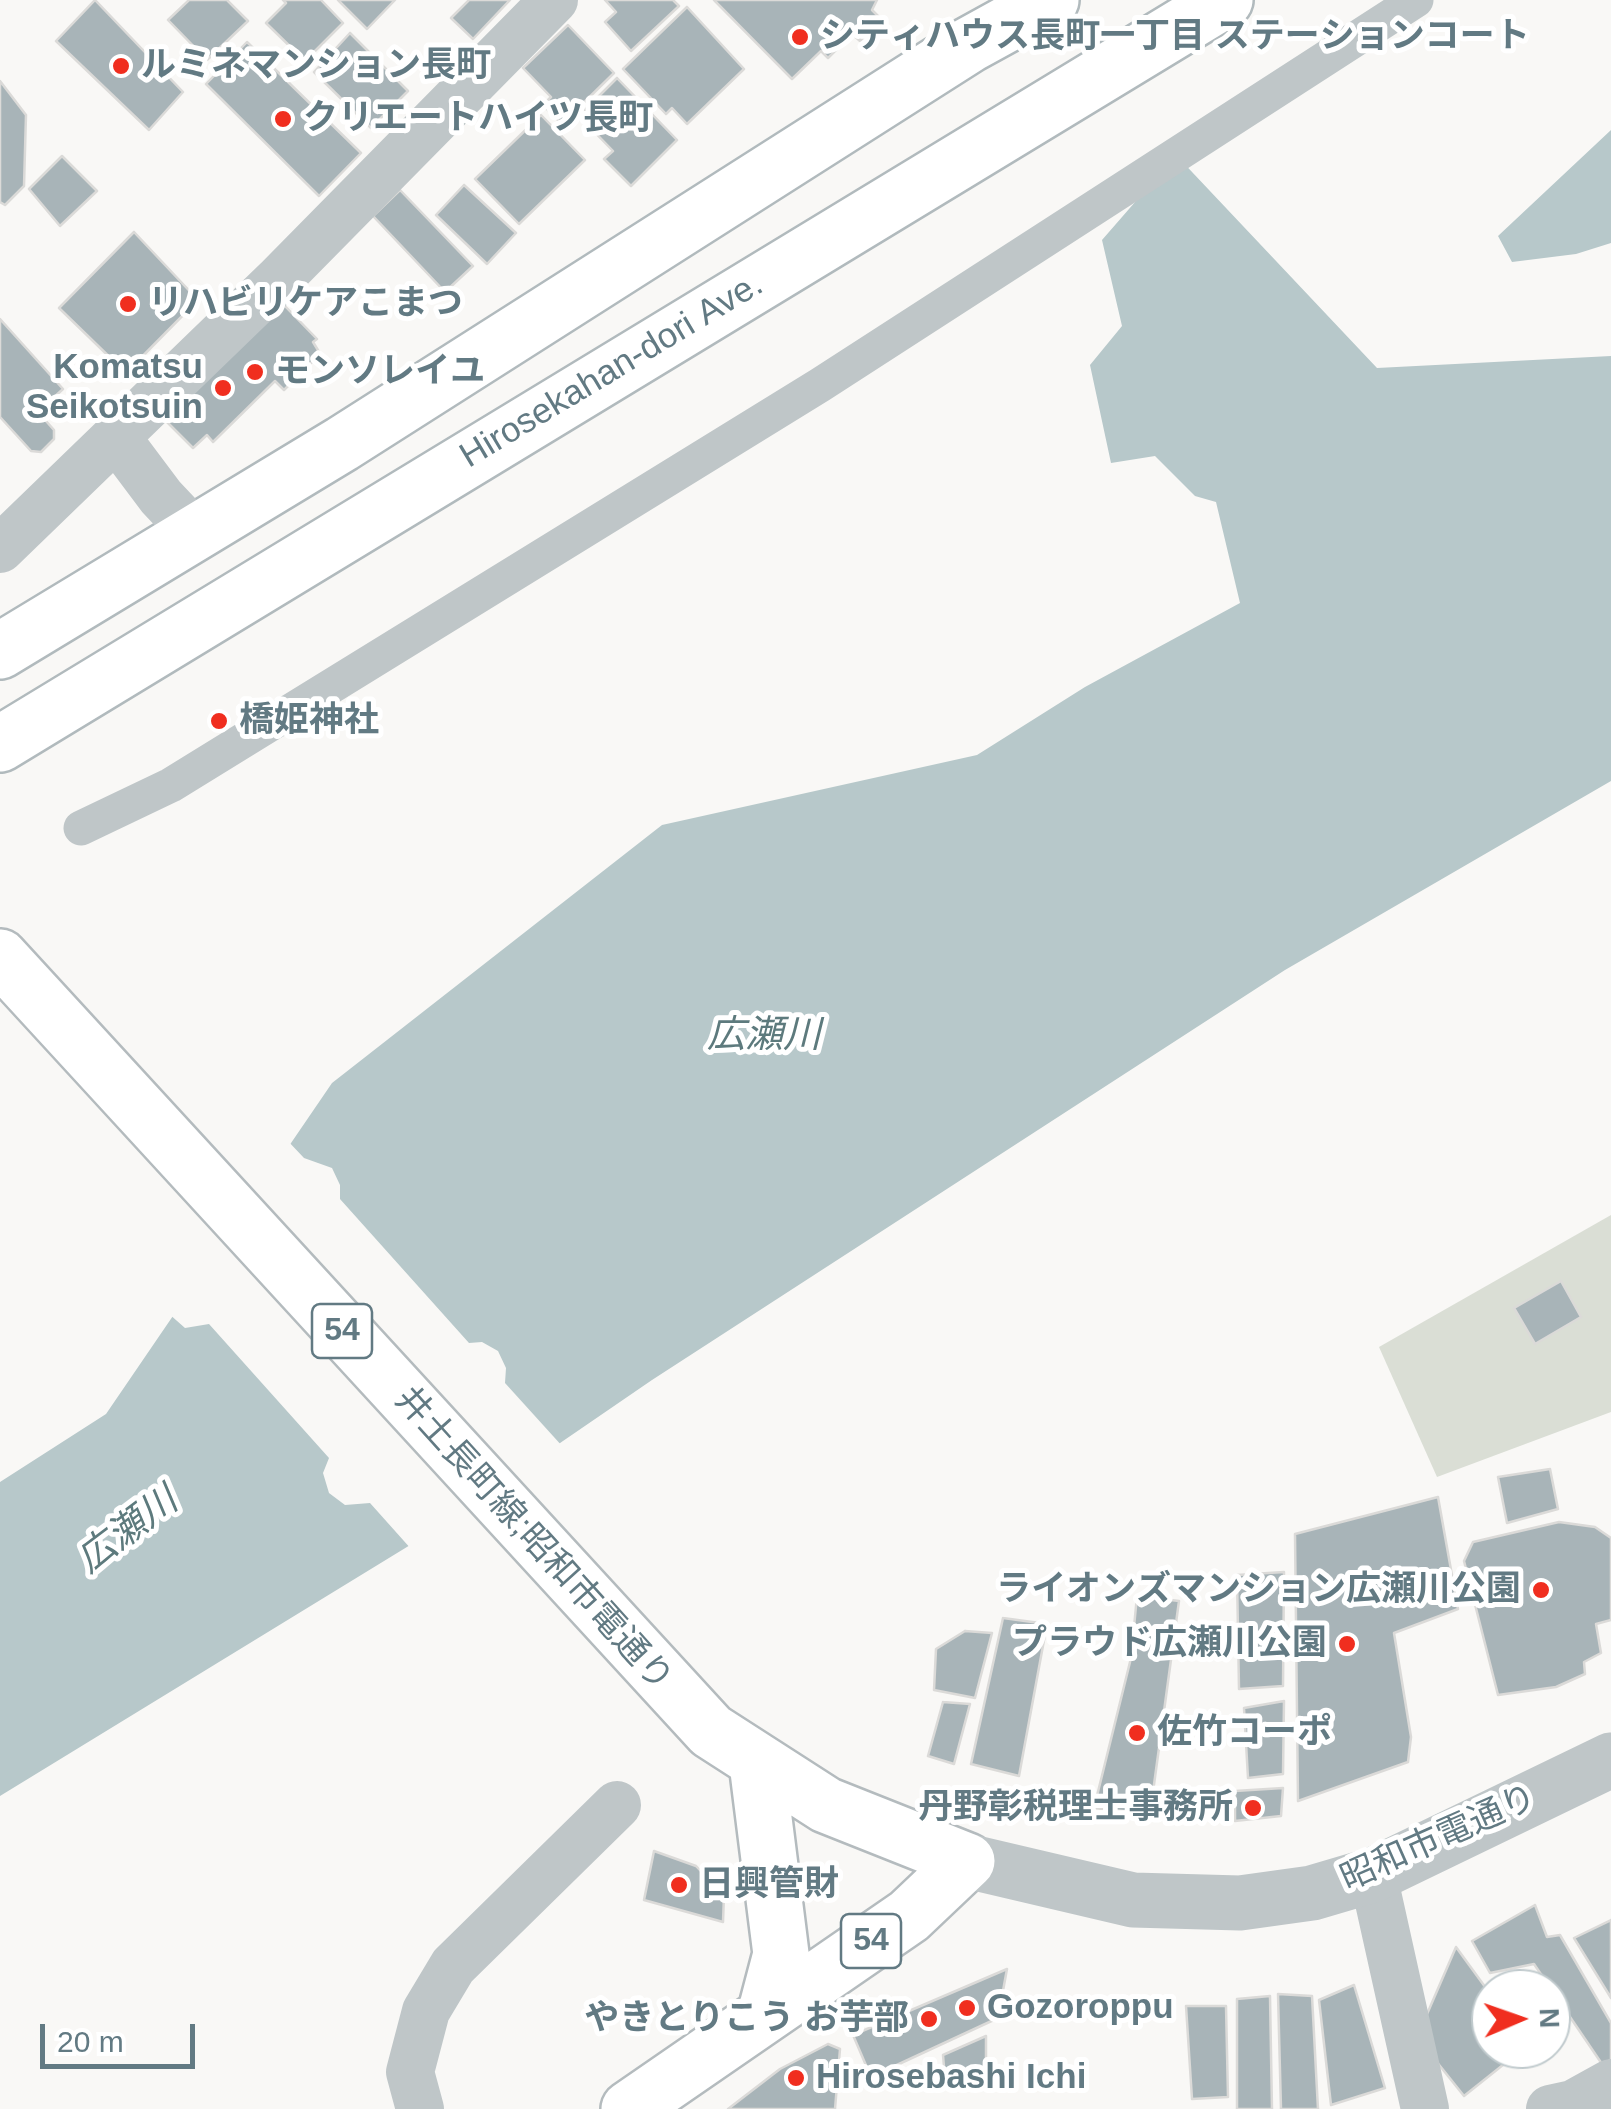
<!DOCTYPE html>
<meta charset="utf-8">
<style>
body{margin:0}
#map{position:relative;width:1611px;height:2109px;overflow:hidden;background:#f9f8f6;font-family:Helvetica,sans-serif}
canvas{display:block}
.north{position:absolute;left:1471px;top:1969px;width:100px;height:100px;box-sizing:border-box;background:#fff;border:2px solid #c0cacd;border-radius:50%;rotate:88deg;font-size:28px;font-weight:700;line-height:40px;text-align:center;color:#627a83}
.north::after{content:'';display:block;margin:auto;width:35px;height:45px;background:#f02e1f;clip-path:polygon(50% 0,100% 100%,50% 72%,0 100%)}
.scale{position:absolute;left:40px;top:2024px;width:155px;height:45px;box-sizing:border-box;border:5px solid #627a83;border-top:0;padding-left:12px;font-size:30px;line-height:35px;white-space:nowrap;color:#627a83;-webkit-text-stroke:8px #fff;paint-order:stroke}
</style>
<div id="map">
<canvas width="1611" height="2109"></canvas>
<div class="north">N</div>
<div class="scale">20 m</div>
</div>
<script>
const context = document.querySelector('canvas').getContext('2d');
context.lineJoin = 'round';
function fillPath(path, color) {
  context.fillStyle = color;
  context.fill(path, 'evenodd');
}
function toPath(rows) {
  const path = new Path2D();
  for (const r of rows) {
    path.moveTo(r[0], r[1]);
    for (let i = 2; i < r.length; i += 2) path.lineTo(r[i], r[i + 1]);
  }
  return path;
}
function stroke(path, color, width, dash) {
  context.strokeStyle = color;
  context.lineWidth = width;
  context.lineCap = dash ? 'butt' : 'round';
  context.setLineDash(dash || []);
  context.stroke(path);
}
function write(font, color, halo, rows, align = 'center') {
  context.font = font + ' Helvetica,"Noto Sans JP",sans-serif';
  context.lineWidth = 10;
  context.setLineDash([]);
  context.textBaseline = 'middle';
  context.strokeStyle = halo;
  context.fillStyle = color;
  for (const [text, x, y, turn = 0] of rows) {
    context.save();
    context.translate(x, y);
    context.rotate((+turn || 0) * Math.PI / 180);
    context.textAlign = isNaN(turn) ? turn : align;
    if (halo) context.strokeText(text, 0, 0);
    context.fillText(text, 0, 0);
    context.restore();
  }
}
fillPath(toPath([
 [1611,1215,1611,1412,1437,1477,1379,1347]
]), '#daded5');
fillPath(toPath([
 [1611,130,1611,243,1576,254,1512,262,1498,236],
 [1176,155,1377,368,1611,356,1611,781,1285,970,652,1380,420,1539,0,1796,0,1482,106,1414,332,1083,662,825,977,755,1085,687,1240,603,1216,502,1195,496,1155,456,1111,463,1090,365,1122,326,1102,240]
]), '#b7c8ca');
fillPath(toPath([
 [287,1140,304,1158,332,1168,340,1185,340,1199,469,1343,482,1342,498,1351,506,1368,505,1383,563,1447,412,1550,370,1503,345,1505,329,1493,323,1473,329,1458,209,1324,185,1328,168,1313]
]), '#f9f8f6');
const building = toPath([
 [95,0,183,92,149,130,56,41,95,0],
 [189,0,227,0,248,21,207,60,168,20,189,0],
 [283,0,321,0,343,23,305,61,266,23,286,3,283,0],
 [338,0,395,0,367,29,338,0],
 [469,0,510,0,473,39,451,18,469,0],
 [605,0,673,0,679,6,631,51,605,22,616,12,605,0],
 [714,0,877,0,872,10,881,19,860,41,852,34,828,58,821,51,792,79,714,0],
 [687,7,744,69,687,124,672,108,666,114,623,69,687,7],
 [568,25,614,73,562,124,543,105,551,97,523,68,568,25],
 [350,33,408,91,371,128,314,72,350,33],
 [247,42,361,153,319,196,206,84,247,42],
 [617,78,677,140,631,186,604,159,613,151,579,116,617,78],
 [0,81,26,115,24,186,5,205,0,202,0,81],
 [541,115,585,160,519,224,475,179,541,115],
 [62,156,97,191,60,226,29,189,62,156],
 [464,185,516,233,487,264,436,215,464,185],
 [400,190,473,266,445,292,373,216,400,190],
 [134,232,198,300,126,373,59,308,134,232],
 [280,301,317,339,313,342,324,360,312,362,284,390,275,381,213,442,207,435,193,448,162,417,280,301],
 [0,319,63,389,38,412,54,430,54,439,41,452,31,451,0,417,0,319],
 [1561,1281,1581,1317,1535,1344,1514,1308,1561,1281],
 [1550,1469,1558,1509,1507,1523,1498,1477,1550,1469],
 [1438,1497,1458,1609,1394,1633,1411,1737,1408,1762,1298,1801,1295,1534,1438,1497],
 [1559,1522,1595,1527,1611,1538,1611,1620,1596,1624,1601,1653,1584,1662,1585,1674,1556,1687,1498,1695,1464,1561,1473,1542,1559,1522],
 [1284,1572,1283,1686,1239,1689,1237,1575,1284,1572],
 [1137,1596,1179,1601,1150,1814,1094,1808,1131,1658,1137,1596],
 [1003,1618,1047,1624,1019,1776,971,1764,1003,1618],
 [965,1631,992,1633,975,1698,934,1690,936,1649,965,1631],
 [1284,1701,1283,1774,1248,1778,1244,1708,1284,1701],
 [943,1702,970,1704,954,1764,928,1756,943,1702],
 [1283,1788,1281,1816,1235,1821,1235,1791,1283,1788],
 [654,1851,696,1866,724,1895,723,1922,644,1900,654,1851],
 [1535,1905,1547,1937,1560,1935,1611,2023,1611,2060,1602,2064,1534,1964,1490,1973,1472,1941,1535,1905],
 [1611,1920,1611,1998,1574,1938,1611,1920],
 [1456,1947,1491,1995,1491,2049,1523,2049,1464,2096,1432,2056,1421,2028,1456,1947],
 [1007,1969,998,2018,871,2077,853,2035,1007,1969],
 [1354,1985,1385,2088,1331,2105,1319,2000,1354,1985],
 [1278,1994,1312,1996,1318,2109,1281,2109,1278,1994],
 [1270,1996,1272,2109,1237,2109,1237,1999,1270,1996],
 [1186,2006,1226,2006,1228,2097,1192,2099,1186,2006],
 [986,2036,986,2076,945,2079,943,2055,986,2036],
 [828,2044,840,2049,835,2109,728,2109,780,2069,828,2044]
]);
fillPath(building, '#a8b4b8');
stroke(building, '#dbdad8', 2.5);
const secondary = toPath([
 [0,651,342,444,969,45,1051,0],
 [0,744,1225,0]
]);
const primary = toPath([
 [0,957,711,1731,826,1805,967,1861,909,1916,629,2109],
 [757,1763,781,1954,766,2011]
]);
stroke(secondary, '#b1babd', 60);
stroke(primary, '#b4bbbe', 60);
stroke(toPath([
 [81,828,171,785,820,385,1416,0]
]), '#bfc6c8', 35);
stroke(toPath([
 [116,437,161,497,194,532],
 [0,549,277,281,554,0],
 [1373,1875,1425,2109],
 [420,2109,410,2072,426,2011,453,1966,617,1805],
 [1550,2109,1573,2104,1611,2083]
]), '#bfc6c8', 48);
stroke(toPath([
 [967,1861,1133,1900,1240,1903,1312,1893,1373,1875,1611,1760]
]), '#bfc6c8', 55);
stroke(secondary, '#fff', 55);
stroke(primary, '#fff', 55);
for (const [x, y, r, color] of [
 [800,37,10,"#f02e1f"],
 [121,66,10,"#f02e1f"],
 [283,119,10,"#f02e1f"],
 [128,304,10,"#f02e1f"],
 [255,372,10,"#f02e1f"],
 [223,388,10,"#f02e1f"],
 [219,721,10,"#f02e1f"],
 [1541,1590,10,"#f02e1f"],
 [1347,1644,10,"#f02e1f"],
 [1137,1733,10,"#f02e1f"],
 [1253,1808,10,"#f02e1f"],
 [679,1885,10,"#f02e1f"],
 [967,2008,10,"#f02e1f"],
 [929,2019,10,"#f02e1f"],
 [796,2078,10,"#f02e1f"]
]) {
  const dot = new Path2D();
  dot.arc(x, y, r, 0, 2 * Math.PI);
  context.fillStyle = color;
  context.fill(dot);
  stroke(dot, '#fff', 4);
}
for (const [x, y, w] of [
 [342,1331,60],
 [871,1941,60]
]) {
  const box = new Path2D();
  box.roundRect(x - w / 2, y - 27, w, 54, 8);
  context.fillStyle = '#fff';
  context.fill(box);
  stroke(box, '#627a83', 2.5);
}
write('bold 32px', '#627a83', null, [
 ["54",342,1331],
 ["54",871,1941]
]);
write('bold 35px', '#627a83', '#fff', [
 ["シティハウス長町一丁目 ステーションコート",820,37],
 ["ルミネマンション長町",141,66],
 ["クリエートハイツ長町",303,119],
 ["リハビリケアこまつ",148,304],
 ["Komatsu",203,368,"right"],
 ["Seikotsuin",203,408,"right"],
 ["モンソレイユ",275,372],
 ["橋姫神社",239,721],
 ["ライオンズマンション広瀬川公園",1521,1590,"right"],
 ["プラウド広瀬川公園",1327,1644,"right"],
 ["佐竹コーポ",1157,1733],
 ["丹野彰税理士事務所",1233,1808,"right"],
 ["日興管財",699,1885],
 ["Gozoroppu",987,2008],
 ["やきとりこう お芋部",909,2019,"right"],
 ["Hirosebashi Ichi",816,2078]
], 'left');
write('35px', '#627a83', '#fff', [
 ["Hirosekahan-dori Ave.",612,371,-31],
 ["井土長町線;昭和市電通り",533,1540,48],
 ["昭和市電通り",1439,1839,-24]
]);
write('italic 38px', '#5d7a7d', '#fff', [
 ["広瀬川",764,1036],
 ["広瀬川",128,1531,-37]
]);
</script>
